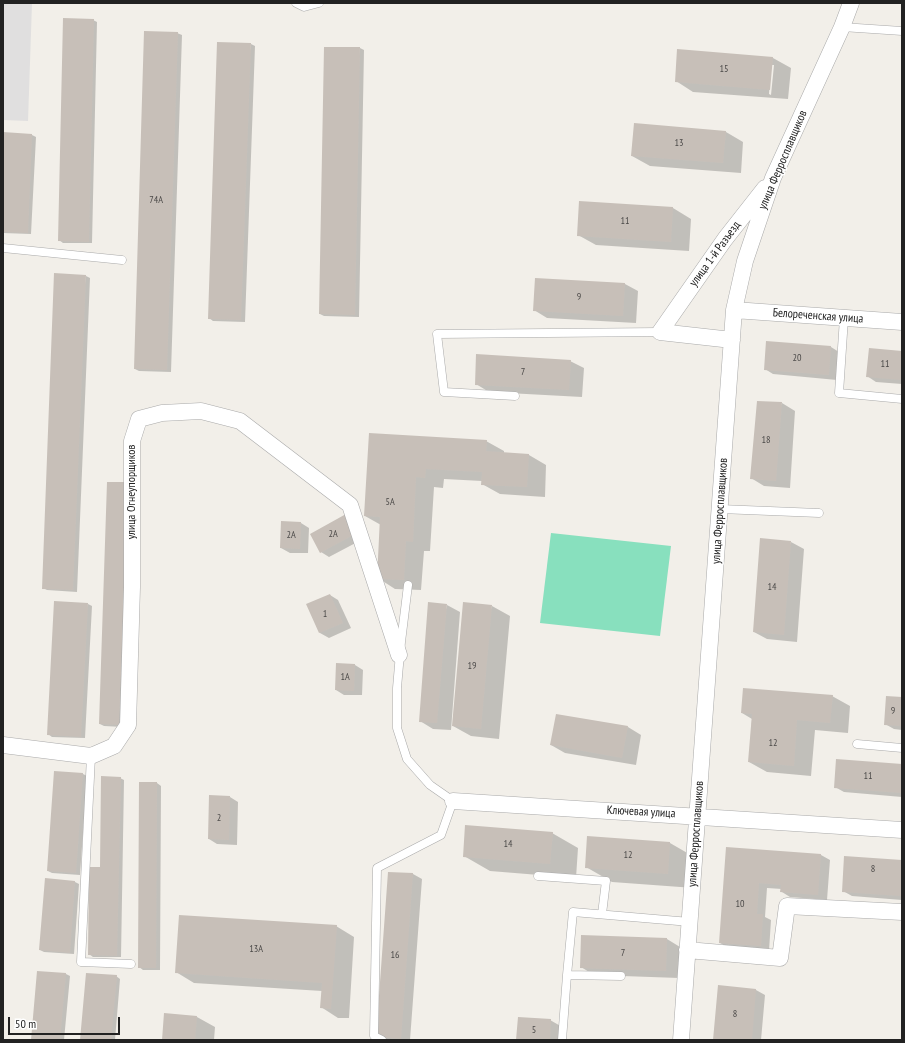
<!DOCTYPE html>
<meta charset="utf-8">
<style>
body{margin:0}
#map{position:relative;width:905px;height:1043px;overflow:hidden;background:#f2efe9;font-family:"PT Sans Narrow",sans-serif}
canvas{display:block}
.frame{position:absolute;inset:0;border:4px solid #222;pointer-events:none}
.scale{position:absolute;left:8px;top:1017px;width:112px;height:18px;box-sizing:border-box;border:2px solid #222;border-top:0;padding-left:5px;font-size:12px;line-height:14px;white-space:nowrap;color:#222;-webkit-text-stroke:3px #fff;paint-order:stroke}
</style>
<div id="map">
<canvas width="905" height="1043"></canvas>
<div class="frame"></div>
<div class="scale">50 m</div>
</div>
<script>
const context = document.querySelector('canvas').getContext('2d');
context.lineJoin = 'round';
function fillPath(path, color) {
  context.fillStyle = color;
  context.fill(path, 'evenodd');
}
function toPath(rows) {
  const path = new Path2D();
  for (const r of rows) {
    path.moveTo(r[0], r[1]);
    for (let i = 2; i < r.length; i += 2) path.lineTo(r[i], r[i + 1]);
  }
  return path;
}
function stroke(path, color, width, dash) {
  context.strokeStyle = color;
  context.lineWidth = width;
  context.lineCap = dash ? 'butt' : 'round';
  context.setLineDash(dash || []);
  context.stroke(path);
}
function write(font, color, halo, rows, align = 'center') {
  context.font = font + ' "PT Sans Narrow",sans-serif';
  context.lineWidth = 3;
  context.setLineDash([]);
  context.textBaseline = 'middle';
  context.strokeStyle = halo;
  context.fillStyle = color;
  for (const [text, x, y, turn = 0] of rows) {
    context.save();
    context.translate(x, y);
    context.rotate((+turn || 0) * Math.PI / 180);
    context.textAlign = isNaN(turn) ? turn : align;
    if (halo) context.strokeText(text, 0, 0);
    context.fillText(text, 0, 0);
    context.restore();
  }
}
fillPath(toPath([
 [3,3,32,3,28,121,3,120]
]), '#e0dfdf');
fillPath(toPath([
 [551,533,671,546,660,636,540,623]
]), '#88e0be');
fillPath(toPath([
 [93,20,97,22,92,243,63,243,59,240],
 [177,33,182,35,171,372,139,371,135,369],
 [251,44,255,46,245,322,213,321,209,318],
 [360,48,364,50,359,317,324,316,320,314],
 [773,58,791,68,788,99,693,92,676,81],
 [771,65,774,65,771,95,769,94],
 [726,132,743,142,741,173,650,166,632,156],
 [3,133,32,135,36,137,31,234,3,233],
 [580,203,673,208,691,219,689,251,596,245,578,235],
 [86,276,90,278,77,592,47,590,43,588],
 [625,284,638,291,636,323,547,318,534,310],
 [831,347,839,352,837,380,773,374,765,369],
 [902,352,902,384,876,382,867,376],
 [570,361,584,368,582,397,489,392,476,384],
 [782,403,795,411,790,488,764,486,751,478],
 [370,434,486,441,504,451,504,453,529,455,546,465,545,497,500,494,482,484,482,481,444,479,443,488,434,487,430,551,424,551,421,590,395,589,378,578,381,525,365,516],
 [127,483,123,727,104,726,100,724],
 [346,515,365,538,329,557,321,552],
 [301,523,309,528,308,553,290,553,281,548],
 [791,542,804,549,797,642,767,639,754,632],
 [330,595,338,600,351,628,329,638,320,633,308,605],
 [88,604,92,606,85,738,52,737,48,734],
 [447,605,460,612,451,730,433,729,420,721],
 [492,606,510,616,499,739,471,736,453,726],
 [355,665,363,670,362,695,344,695,336,690],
 [832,696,850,706,848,733,815,730,811,776,767,772,749,762,752,719,742,713],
 [902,698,902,730,894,729,885,724],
 [628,727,641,735,636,765,565,753,551,745],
 [902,765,902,797,844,792,835,787],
 [55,772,83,774,87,776,80,875,52,873,48,871],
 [120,778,124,780,121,957,93,957,89,954,101,868],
 [140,783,157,783,161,786,160,970,143,970,139,967],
 [230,797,238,802,237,845,217,844,209,839],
 [552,833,578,848,576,878,490,871,464,856],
 [588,837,670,843,696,858,694,888,612,882,586,867],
 [727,848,821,855,830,860,827,900,790,897,782,892,782,889,767,888,765,917,771,920,769,951,729,948,720,943],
 [845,857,902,861,902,900,852,896,843,891],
 [389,873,413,874,422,879,410,1040,384,1040],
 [46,880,75,882,79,884,74,954,44,952,40,950],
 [336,926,354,937,349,1018,338,1018,321,1007,322,991,194,983,176,972],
 [667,939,680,947,679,978,594,975,581,967],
 [38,972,66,974,70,976,64,1040,32,1040],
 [116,976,120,979,115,1040,81,1040],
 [719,986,756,990,765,995,761,1040,716,1040],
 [197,1017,215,1027,214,1040,163,1040],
 [550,1020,564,1028,563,1040,517,1040]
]), '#0003');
fillPath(toPath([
 [63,18,94,19,89,242,58,241],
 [144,31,178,32,167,370,134,369],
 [217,42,251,43,241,320,208,319],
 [324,47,360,47,355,315,319,314],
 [677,49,773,57,770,90,675,82],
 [634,123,726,131,723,163,631,156],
 [3,132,32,134,28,233,3,232],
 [579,201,673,207,671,242,577,236],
 [54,273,86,275,73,590,42,589],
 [535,278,625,283,623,316,533,311],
 [766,341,831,346,829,375,764,370],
 [869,348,902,351,902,380,866,377],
 [476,354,571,360,569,390,475,385],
 [757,401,782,402,776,481,750,479],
 [369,433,487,440,486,451,529,454,527,487,481,485,482,472,426,469,425,478,416,477,413,542,406,541,404,580,377,579,380,517,364,516],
 [107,482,128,482,119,725,99,724],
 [346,514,357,533,320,553,310,534],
 [281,521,301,522,300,549,280,548],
 [760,538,791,541,784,635,753,632],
 [330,594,343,623,319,633,306,604],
 [54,601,88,603,81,737,47,735],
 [428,602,447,604,437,723,419,722],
 [463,602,492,605,481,729,452,726],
 [336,663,355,664,354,691,335,690],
 [743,688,833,695,830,723,797,720,794,766,748,762,752,714,741,713],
 [886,696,902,697,902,726,884,725],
 [556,714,628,726,622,758,550,745],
 [836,759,902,764,902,793,834,788],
 [54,771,83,773,76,873,47,871],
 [101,776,121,777,117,956,88,955,89,867,100,867],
 [139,782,157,782,156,968,138,968],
 [209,795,230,796,229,840,208,839],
 [465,825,553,832,550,864,463,857],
 [587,836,670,842,668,874,585,868],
 [726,847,821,854,818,895,780,892,781,885,759,883,757,914,763,914,761,946,719,943],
 [844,856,902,860,901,896,842,892],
 [388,872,413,873,401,1039,376,1037],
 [45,878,75,881,70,953,39,950],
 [179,915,337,925,331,1009,320,1008,322,983,175,973],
 [581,935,667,938,666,971,580,968],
 [37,971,66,973,60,1040,31,1040],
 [86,973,117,975,111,1040,80,1040],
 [718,985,756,989,752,1040,713,1040],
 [164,1013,197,1016,195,1040,162,1040],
 [518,1017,551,1019,550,1040,516,1040]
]), '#c7bfb8');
const service = toPath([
 [296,3,304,7,319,3],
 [842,27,902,31],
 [3,248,122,260],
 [844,318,839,393,902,399],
 [515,396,444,392,437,334,660,332],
 [720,509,819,513],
 [857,744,902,748],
 [91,756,81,962,131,964],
 [538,876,606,881,602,914],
 [621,976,567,975,573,912,690,922],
 [382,1040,374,1036,377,868,441,835,453,801,430,785,407,759,397,728,397,688,401,642,408,585],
 [562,1040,567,975]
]);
const minor = toPath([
 [734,310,902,322],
 [732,340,660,332,725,239,765,188],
 [3,745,91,756,114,746,128,725,132,587,132,441,139,419,162,413,201,411,240,421,350,505,399,655],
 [453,801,902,830],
 [687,950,780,958,787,906,902,912],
 [681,1040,734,310,745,261,773,178,842,27,851,3]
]);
stroke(service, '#a9a9a9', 9);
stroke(minor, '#a9a9a9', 17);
stroke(service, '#fff', 8);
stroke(minor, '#fff', 16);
write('10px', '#4b4948', null, [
 ["15",724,69],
 ["13",679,143],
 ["74А",156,200],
 ["11",625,221],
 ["9",579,297],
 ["20",797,358],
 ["11",885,364],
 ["7",523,372],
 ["18",766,440],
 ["5А",390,502],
 ["2А",333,534],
 ["2А",291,535],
 ["14",772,587],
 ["1",325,614],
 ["19",472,666],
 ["1А",345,677],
 ["9",893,711],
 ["12",773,743],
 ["11",868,776],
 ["2",219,818],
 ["14",508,844],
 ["12",628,855],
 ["8",873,869],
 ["10",740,904],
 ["13А",256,949],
 ["7",623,953],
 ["16",395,955],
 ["8",735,1014],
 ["5",534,1030]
]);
write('12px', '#222', '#fff', [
 ["улица Ферросплавщиков",783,160,-67],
 ["улица 1-й Разъезд",715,254,-54],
 ["Белореченская улица",818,316,4],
 ["улица Огнеупорщиков",132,492,-90],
 ["улица Ферросплавщиков",720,511,-86],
 ["Ключевая улица",641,812,3],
 ["улица Ферросплавщиков",696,834,-86]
]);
</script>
